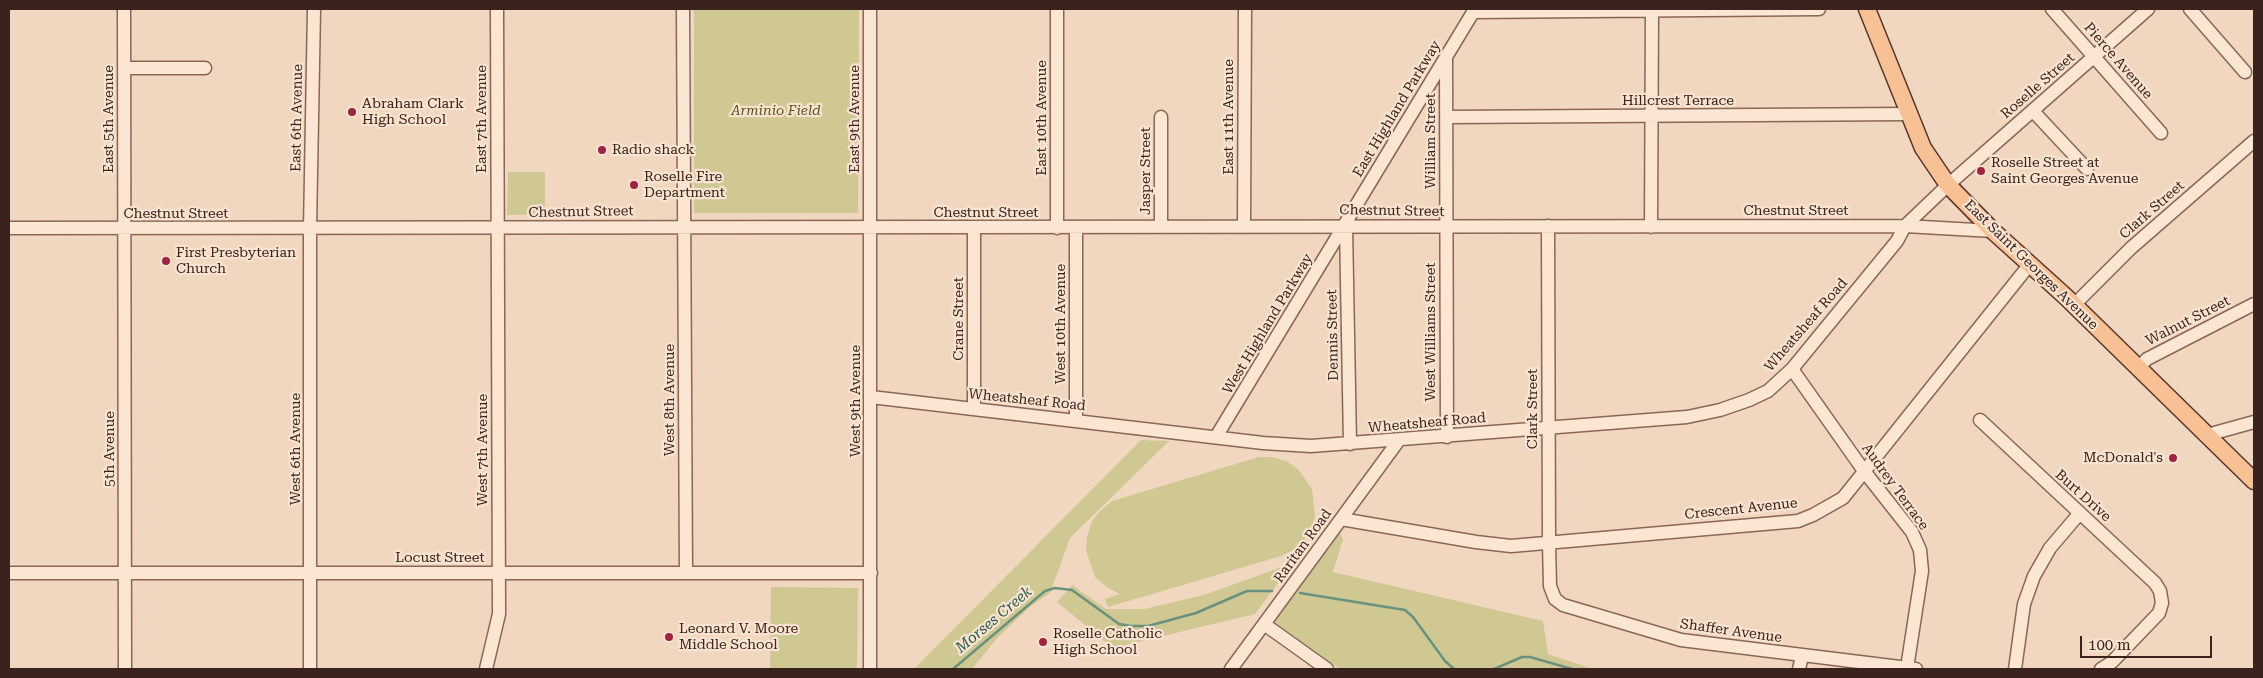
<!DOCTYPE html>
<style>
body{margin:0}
#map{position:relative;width:2263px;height:678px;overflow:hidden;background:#f1d7c0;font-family:"Roboto Serif",serif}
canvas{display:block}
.frame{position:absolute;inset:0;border:10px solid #39231c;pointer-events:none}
.scale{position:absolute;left:2080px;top:636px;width:132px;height:22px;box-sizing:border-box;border:2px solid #39231c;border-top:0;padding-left:6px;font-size:15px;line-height:18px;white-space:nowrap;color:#39231c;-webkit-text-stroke:4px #f8e3d0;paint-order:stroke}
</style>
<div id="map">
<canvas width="2263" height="678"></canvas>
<div class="frame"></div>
<div class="scale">100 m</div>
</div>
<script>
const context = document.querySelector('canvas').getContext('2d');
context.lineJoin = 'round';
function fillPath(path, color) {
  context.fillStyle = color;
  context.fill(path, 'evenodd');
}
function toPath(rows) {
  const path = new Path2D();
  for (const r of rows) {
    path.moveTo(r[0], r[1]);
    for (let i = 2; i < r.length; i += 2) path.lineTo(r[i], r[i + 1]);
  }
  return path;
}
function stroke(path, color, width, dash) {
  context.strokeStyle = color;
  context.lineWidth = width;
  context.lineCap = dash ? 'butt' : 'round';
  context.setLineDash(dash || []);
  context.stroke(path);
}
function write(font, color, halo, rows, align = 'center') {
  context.font = font + ' "Roboto Serif",serif';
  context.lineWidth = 4.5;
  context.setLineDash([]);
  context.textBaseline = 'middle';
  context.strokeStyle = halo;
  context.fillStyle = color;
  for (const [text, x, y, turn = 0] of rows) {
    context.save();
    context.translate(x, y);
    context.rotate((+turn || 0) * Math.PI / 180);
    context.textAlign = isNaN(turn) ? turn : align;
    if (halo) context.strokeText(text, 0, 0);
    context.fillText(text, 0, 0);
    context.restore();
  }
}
fillPath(toPath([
 [694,9,859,9,858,213,694,213],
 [508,172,545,172,545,214,507,215],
 [1141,440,1169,441,1070,538,1050,593,1031,606,998,637,972,669,914,669],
 [1259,457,1271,457,1286,461,1298,469,1312,489,1315,516,1311,529,1302,543,1290,552,1278,557,1108,607,1105,599,1120,594,1108,588,1095,577,1086,551,1087,537,1092,521,1099,512,1112,501],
 [1339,532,1343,539,1333,572,1543,621,1548,654,1593,669,1340,669,1271,623],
 [1293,563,1255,614,1113,648,1057,602,1072,585,1106,609,1144,609,1204,595],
 [771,587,858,588,857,669,770,669]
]), '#cfc893');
stroke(toPath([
 [1300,593,1405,610,1413,617,1445,661,1454,669],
 [953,669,1045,591,1055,588,1072,590,1119,624,1131,626,1148,626,1196,613,1247,591,1272,591],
 [1494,669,1522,657,1530,657,1572,669]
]), '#6a917e', 2.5);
const minor = toPath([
 [124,9,125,669],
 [683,9,686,573],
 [1057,9,1057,228],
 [2052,9,2161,133],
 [2190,9,2245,72],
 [1473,12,1819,9],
 [1446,58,1447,437],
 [124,68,205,68],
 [2033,111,2087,169],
 [1447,117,1909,114],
 [1161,226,1161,117],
 [1244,226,1245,9],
 [1548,226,1549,542,1550,586,1555,599,1563,605,1681,640,1916,669],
 [1346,227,1350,444],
 [1651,227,1652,9],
 [9,228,1905,226,1948,185,2148,9],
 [1076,228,1076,421],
 [2074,305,2131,248,2254,141],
 [2138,368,2147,359,2254,304],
 [1792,369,1864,471,1912,532,1920,550,1922,571,1907,668],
 [871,397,1263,443,1311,446,1687,417,1720,410,1749,400,1768,391,1792,369,1897,241,1905,226,1993,231],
 [974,409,974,228],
 [1980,420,2155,583,2160,591,2162,603,2159,613,2112,662,2101,669],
 [2207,435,2254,422],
 [1216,437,1475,9],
 [1341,519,1476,542,1511,546,1798,521,1813,515,1843,498,2030,264],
 [9,573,871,573],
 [1264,624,1327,669],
 [310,669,310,229,314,9],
 [486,669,499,614,497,9],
 [870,669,870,9],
 [1231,669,1399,440],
 [1799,669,1802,656],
 [2015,669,2024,604,2034,576,2050,548,2079,514]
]);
const major = toPath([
 [1867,9,1923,148,1948,185,1993,231,2066,297,2254,481]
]);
stroke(minor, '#8b6657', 15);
stroke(major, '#58362b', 19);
stroke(minor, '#fbe6d4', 12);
stroke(major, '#f7c195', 16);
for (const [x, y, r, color] of [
 [352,112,5,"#9e2340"],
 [602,150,5,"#9e2340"],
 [1981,171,5,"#9e2340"],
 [634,185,5,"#9e2340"],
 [166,261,5,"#9e2340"],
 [2173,458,5,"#9e2340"],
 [669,637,5,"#9e2340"],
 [1043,642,5,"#9e2340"]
]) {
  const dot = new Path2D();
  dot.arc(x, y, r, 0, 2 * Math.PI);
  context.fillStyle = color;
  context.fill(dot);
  stroke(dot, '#f8e3d0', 2);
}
write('14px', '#39231c', '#f8e3d0', [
 ["Pierce Avenue",2118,61,49],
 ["Roselle Street",2038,86,-41],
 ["Hillcrest Terrace",1678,101],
 ["East Highland Parkway",1397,109,-59],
 ["East 11th Avenue",1229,117,-90],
 ["East 6th Avenue",297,118,-89],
 ["East 10th Avenue",1042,118,-90],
 ["East 5th Avenue",109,119,-90],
 ["East 7th Avenue",482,119,-90],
 ["East 9th Avenue",855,119,-90],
 ["William Street",1431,141,-90],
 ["Jasper Street",1146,171,-90],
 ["Clark Street",2152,210,-41],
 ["Chestnut Street",1392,211,1],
 ["Chestnut Street",1796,211],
 ["Chestnut Street",581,212,-1],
 ["Chestnut Street",986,213],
 ["Chestnut Street",176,214],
 ["East Saint Georges Avenue",2031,265,44],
 ["Crane Street",959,319,-90],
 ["Walnut Street",2188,321,-27],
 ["West 10th Avenue",1061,324,-90],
 ["West Highland Parkway",1268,324,-59],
 ["Wheatsheaf Road",1806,325,-49],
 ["West Williams Street",1431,332,-90],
 ["Dennis Street",1333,335,-91],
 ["West 8th Avenue",670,400,-90],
 ["Wheatsheaf Road",1027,400,6],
 ["West 9th Avenue",856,401,-90],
 ["Clark Street",1533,409,-90],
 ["Wheatsheaf Road",1427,423,-5],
 ["5th Avenue",110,449,-90],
 ["West 6th Avenue",296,449,-90],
 ["West 7th Avenue",483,450,-90],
 ["Audrey Terrace",1895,487,54],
 ["Burt Drive",2083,496,42],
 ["Crescent Avenue",1741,509,-6],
 ["Raritan Road",1303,546,-54],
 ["Locust Street",440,558],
 ["Shaffer Avenue",1731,631,8]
]);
write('14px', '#39231c', '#f8e3d0', [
 ["Abraham Clark",362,104],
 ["High School",362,120],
 ["Radio shack",612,150],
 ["Roselle Street at",1991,163],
 ["Saint Georges Avenue",1991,179],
 ["Roselle Fire",644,177],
 ["Department",644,193],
 ["First Presbyterian",176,253],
 ["Church",176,269],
 ["McDonald's",2163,458,"right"],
 ["Leonard V. Moore",679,629],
 ["Middle School",679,645],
 ["Roselle Catholic",1053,634],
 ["High School",1053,650]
], 'left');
write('italic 14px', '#565721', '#f8e3d0', [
 ["Arminio Field",776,111]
]);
write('italic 15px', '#2a5a4c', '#f8e3d0', [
 ["Morses Creek",994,620,-40]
]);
</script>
